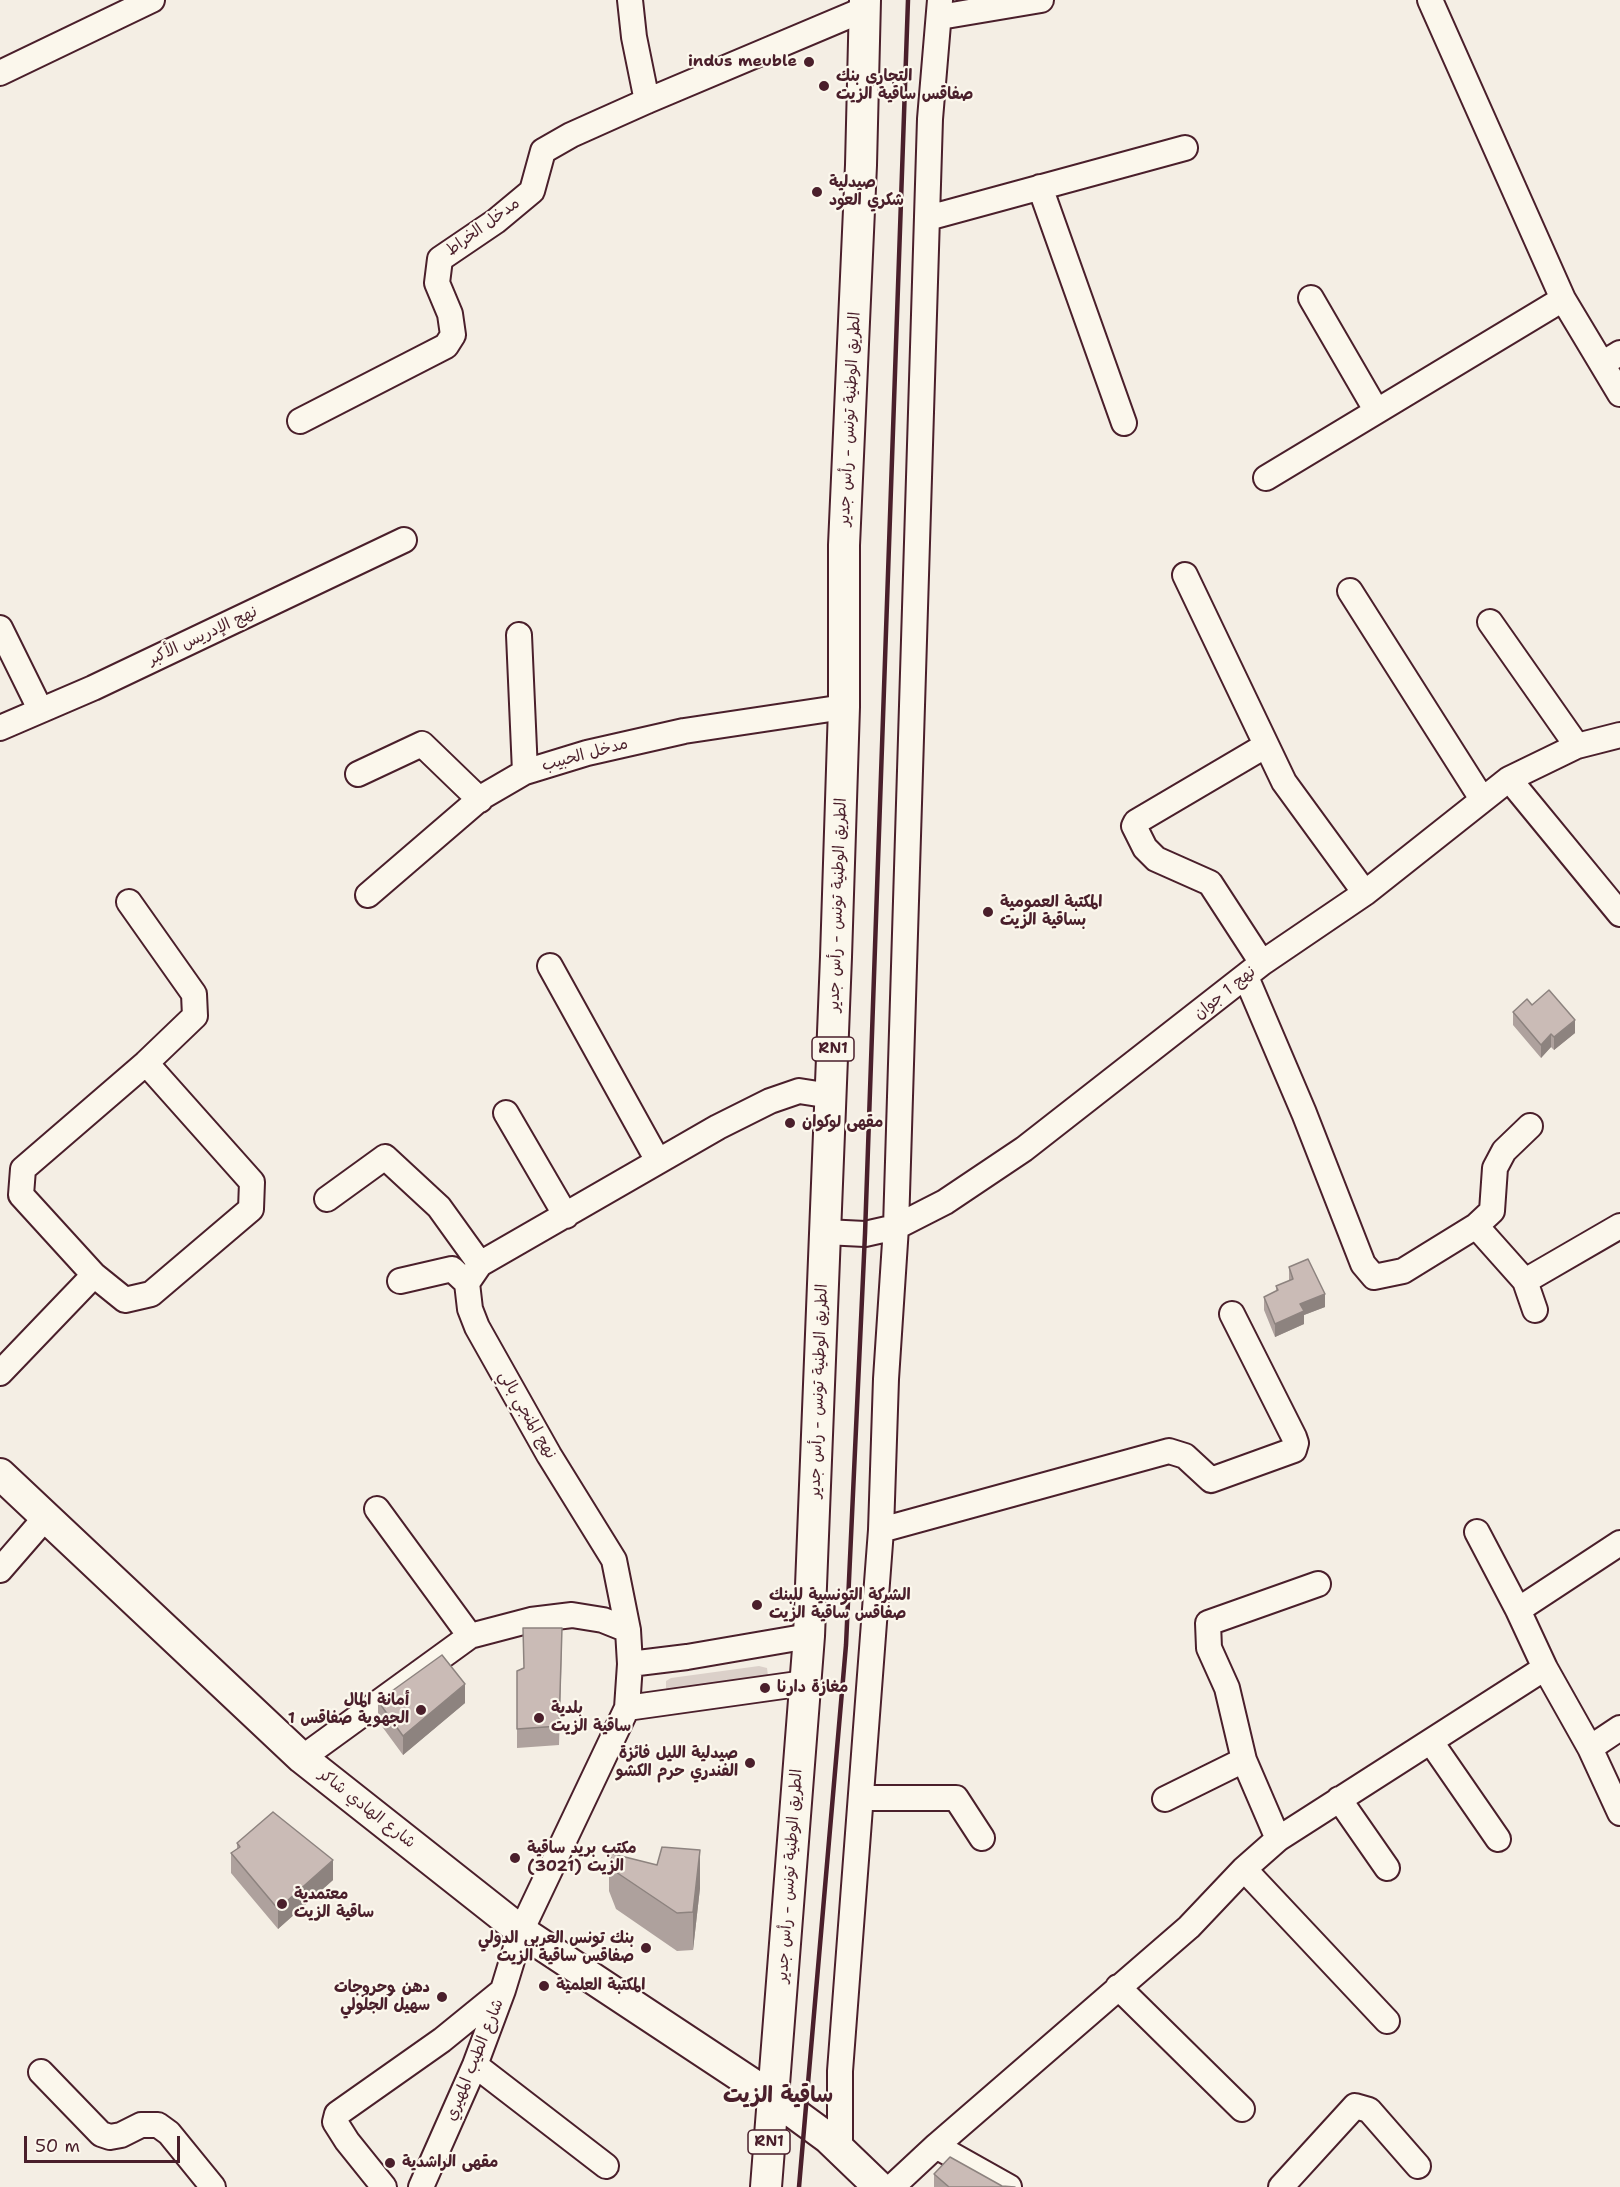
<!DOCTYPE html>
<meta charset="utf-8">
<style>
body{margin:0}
#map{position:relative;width:1620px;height:2187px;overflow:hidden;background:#f4eee4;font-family:"Shantell Sans",sans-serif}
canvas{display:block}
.scale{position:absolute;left:24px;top:2136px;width:156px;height:27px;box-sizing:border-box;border:3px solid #4a1f2b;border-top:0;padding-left:8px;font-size:18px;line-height:21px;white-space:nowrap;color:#4a1f2b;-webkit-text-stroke:4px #fbf7ec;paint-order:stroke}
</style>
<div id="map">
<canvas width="1620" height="2187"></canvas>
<div class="scale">50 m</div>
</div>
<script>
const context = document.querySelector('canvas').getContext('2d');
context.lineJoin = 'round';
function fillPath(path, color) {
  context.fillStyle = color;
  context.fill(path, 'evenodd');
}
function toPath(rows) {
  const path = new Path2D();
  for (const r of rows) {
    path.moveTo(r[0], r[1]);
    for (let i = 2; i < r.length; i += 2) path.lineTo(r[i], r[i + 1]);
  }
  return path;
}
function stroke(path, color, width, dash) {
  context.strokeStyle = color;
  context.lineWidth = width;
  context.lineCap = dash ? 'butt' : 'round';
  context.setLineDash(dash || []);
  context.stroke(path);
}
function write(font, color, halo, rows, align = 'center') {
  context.font = font + ' "Shantell Sans","Playpen Sans Arabic",sans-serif';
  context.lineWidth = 4.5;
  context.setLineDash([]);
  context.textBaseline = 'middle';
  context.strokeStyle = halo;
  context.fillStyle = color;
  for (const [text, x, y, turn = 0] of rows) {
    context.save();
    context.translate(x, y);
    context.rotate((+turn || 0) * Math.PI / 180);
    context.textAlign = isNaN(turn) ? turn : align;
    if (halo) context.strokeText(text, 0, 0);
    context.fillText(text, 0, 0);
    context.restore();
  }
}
fillPath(toPath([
 [759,1666,767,1668,768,1676,764,1678,668,1690,666,1688,666,1681,671,1678]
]), '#dbd0c9');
const minor = toPath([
 [630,0,634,37,647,101],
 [1430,0,1563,299,1602,364,1620,353],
 [940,17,1041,0],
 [0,73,152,0],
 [1040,187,1124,423],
 [928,218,1185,148],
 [1311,298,1376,410],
 [1602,364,1620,394],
 [300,421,446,346,453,335,450,314,437,283,440,259,496,221,532,191,543,151,571,135,647,101,865,9],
 [1266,478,1563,299],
 [1185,575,1284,782,1365,893],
 [1350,591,1482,799],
 [1490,622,1577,746],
 [0,628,40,709],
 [519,635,525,772],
 [0,728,93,688,404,540],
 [358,774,422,744,480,800],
 [1509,779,1620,914],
 [368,895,482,797,525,772,587,753,684,731,844,707],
 [129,902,194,994,195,1016,146,1063,23,1169,21,1195,94,1275,125,1300,151,1294,251,1209,252,1182,146,1063],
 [1262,963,1210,883,1156,859,1145,848,1134,826,1136,822,1265,746],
 [550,966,658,1161],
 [1246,977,1304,1113,1363,1264,1374,1277,1403,1271,1476,1226,1492,1211,1495,1168,1504,1151,1530,1126],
 [506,1113,566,1216],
 [327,1199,385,1157,439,1207,480,1264],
 [1476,1226,1525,1281,1535,1310],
 [825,1232,865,1234,896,1227,945,1202,1024,1149,1262,963,1365,893,1509,779,1577,746,1620,735],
 [400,1281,452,1269,467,1283],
 [1525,1281,1620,1226],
 [0,1373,94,1275],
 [377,1509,470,1636],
 [881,1530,1169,1451,1185,1456,1211,1480,1294,1450,1296,1443,1294,1437,1232,1314],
 [0,1570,46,1517],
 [1518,1610,1620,1543],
 [630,1664,687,1657,809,1636],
 [1545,1668,1590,1748,1620,1813],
 [627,1708,805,1683],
 [1431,1742,1498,1839],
 [1590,1748,1620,1728],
 [302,1758,470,1636,531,1620,572,1615,603,1620,628,1630],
 [861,1798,956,1798,982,1838],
 [1165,1799,1244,1760],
 [1339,1799,1387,1868],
 [1278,1839,1244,1760,1227,1688,1209,1648,1208,1623,1318,1584],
 [1244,1869,1387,2021],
 [1118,1987,1242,2109],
 [475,2065,606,2166],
 [41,2072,101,2134,110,2137,121,2135,141,2125,158,2125,169,2133,213,2187],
 [840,2150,840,2071,881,1530,886,1379,896,1227,930,119,940,0],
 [384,2187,347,2141,335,2122,337,2114,442,2040,501,1992],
 [421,2187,475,2065,503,1990,521,1931,627,1708,630,1664,628,1630,614,1560,549,1455,477,1327,470,1309,467,1283,480,1264,718,1127,770,1101,799,1091,831,1096],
 [892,2187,936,2146],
 [1009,2187,936,2146,1189,1927,1244,1869,1278,1839,1545,1668,1518,1610,1477,1532],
 [1281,2187,1355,2106,1369,2110,1418,2166]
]);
const major = toPath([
 [0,1474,302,1758,521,1931,772,2097,828,2138,879,2187],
 [766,2187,809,1636,836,957,844,707,844,545,861,165,865,0]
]);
stroke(minor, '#4a1f2b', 28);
stroke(major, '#4a1f2b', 34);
stroke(minor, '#fbf7ec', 24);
stroke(major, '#fbf7ec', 30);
stroke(toPath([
 [799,2187,846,1645,865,1234,908,0]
]), '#4a1f2b', 4.5);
fillPath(toPath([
 [1532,1005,1575,1033,1554,1050,1551,1047,1541,1058,1513,1025,1513,1012],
 [1289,1267,1325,1307,1304,1315,1304,1324,1275,1337,1264,1310,1264,1297,1276,1291,1276,1286,1289,1281],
 [562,1647,559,1745,517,1748,517,1671],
 [378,1701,465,1703,403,1755,378,1721],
 [237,1843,333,1880,278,1929,231,1873,231,1853,237,1849],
 [609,1853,700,1888,693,1950,677,1951,616,1909,609,1891],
 [934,2174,1002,2186,1015,2187,934,2187]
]), '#aea19d');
fillPath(toPath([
 [1575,1020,1575,1033,1554,1050,1554,1037],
 [1551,1034,1551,1047,1541,1058,1541,1045],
 [1325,1294,1325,1307,1304,1315,1304,1324,1275,1337,1275,1324,1300,1304],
 [465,1684,465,1703,403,1755,403,1736],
 [700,1850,700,1888,693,1950,693,1912],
 [333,1860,333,1880,278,1929,278,1909]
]), '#8d837f');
const building = toPath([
 [1549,990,1575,1020,1554,1037,1551,1034,1541,1045,1513,1012,1527,999,1532,1005,1549,990],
 [1308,1259,1325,1294,1300,1304,1304,1311,1275,1324,1264,1297,1278,1290,1276,1286,1293,1279,1289,1267,1308,1259],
 [523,1628,562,1628,559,1726,517,1729,517,1671,524,1668,523,1628],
 [442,1655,465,1684,403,1736,378,1701,442,1655],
 [273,1812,333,1860,278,1909,231,1853,240,1847,237,1843,273,1812],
 [662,1847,700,1850,693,1912,677,1913,616,1872,609,1853,657,1865,662,1847],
 [950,2157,1002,2186,1015,2187,949,2187,934,2174,950,2157]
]);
fillPath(building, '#cabbb6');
stroke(building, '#8d837f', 1.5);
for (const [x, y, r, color] of [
 [809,62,6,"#4a1f2b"],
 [824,86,6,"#4a1f2b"],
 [817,192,6,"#4a1f2b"],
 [988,912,6,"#4a1f2b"],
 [790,1123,6,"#4a1f2b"],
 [757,1605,6,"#4a1f2b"],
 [765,1688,6,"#4a1f2b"],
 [421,1710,6,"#4a1f2b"],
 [539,1718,6,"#4a1f2b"],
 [750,1763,6,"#4a1f2b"],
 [515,1858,6,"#4a1f2b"],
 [282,1904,6,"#4a1f2b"],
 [646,1948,6,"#4a1f2b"],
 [544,1986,6,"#4a1f2b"],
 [442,1997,6,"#4a1f2b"],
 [390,2163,6,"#4a1f2b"]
]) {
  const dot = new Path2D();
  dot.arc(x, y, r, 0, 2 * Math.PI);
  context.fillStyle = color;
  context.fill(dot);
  stroke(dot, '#fbf7ec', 2);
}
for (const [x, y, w] of [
 [833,1049,42],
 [769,2142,42]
]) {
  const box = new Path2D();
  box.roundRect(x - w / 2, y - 12, w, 24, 4.5);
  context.fillStyle = '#fbf7ec';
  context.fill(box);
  stroke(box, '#4a1f2b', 1.5);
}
write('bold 15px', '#4a1f2b', null, [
 ["RN1",833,1049],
 ["RN1",769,2142]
]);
write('bold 16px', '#4a1f2b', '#fbf7ec', [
 ["indus meuble",797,62,"right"],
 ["التجاري بنك",836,77],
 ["صفاقس ساقية الزيت",836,95],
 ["صيدلية",829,183],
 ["شكري العود",829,201],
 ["المكتبة العمومية",1000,903],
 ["بساقية الزيت",1000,921],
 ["مقهى لوكوان",802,1123],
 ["الشركة التونسية للبنك",769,1596],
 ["صفاقس ساقية الزيت",769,1614],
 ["مغازة دارنا",777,1688],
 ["أمانة المال",409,1701,"right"],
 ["الجهوية صفاقس 1",409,1719,"right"],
 ["بلدية",551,1709],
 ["ساقية الزيت",551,1727],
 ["صيدلية الليل فائزة",738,1754,"right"],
 ["الفندري حرم الكشو",738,1772,"right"],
 ["مكتب بريد ساقية",527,1849],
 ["الزيت (3021)",527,1867],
 ["معتمدية",294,1895],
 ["ساقية الزيت",294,1913],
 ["بنك تونس العربي الدولي",634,1939,"right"],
 ["صفاقس ساقية الزيت",634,1957,"right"],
 ["المكتبة العلمية",556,1986],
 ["دهن وحروجات",430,1988,"right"],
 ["سهيل الجلولي",430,2006,"right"],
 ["مقهى الراشدية",402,2163]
], 'left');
write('16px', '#4a1f2b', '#fbf7ec', [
 ["مدخل الخراط",483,227,-36],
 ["الطريق الوطنية تونس - رأس جدير",850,419,-87],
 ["نهج الإدريس الأكبر",203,636,-25],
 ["مدخل الحبيب",585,755,-15],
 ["الطريق الوطنية تونس - رأس جدير",838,905,-88],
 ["نهج 1 جوان",1225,993,-39],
 ["الطريق الوطنية تونس - رأس جدير",819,1391,-88],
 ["نهج المنجي بالي",527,1415,60],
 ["شارع الهادي شاكر",367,1809,38],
 ["الطريق الوطنية تونس - رأس جدير",790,1876,-86],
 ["شارع الطيب المهيري",475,2060,-68]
]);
write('bold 22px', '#4a1f2b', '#fbf7ec', [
 ["ساقية الزيت",778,2096]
]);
</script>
